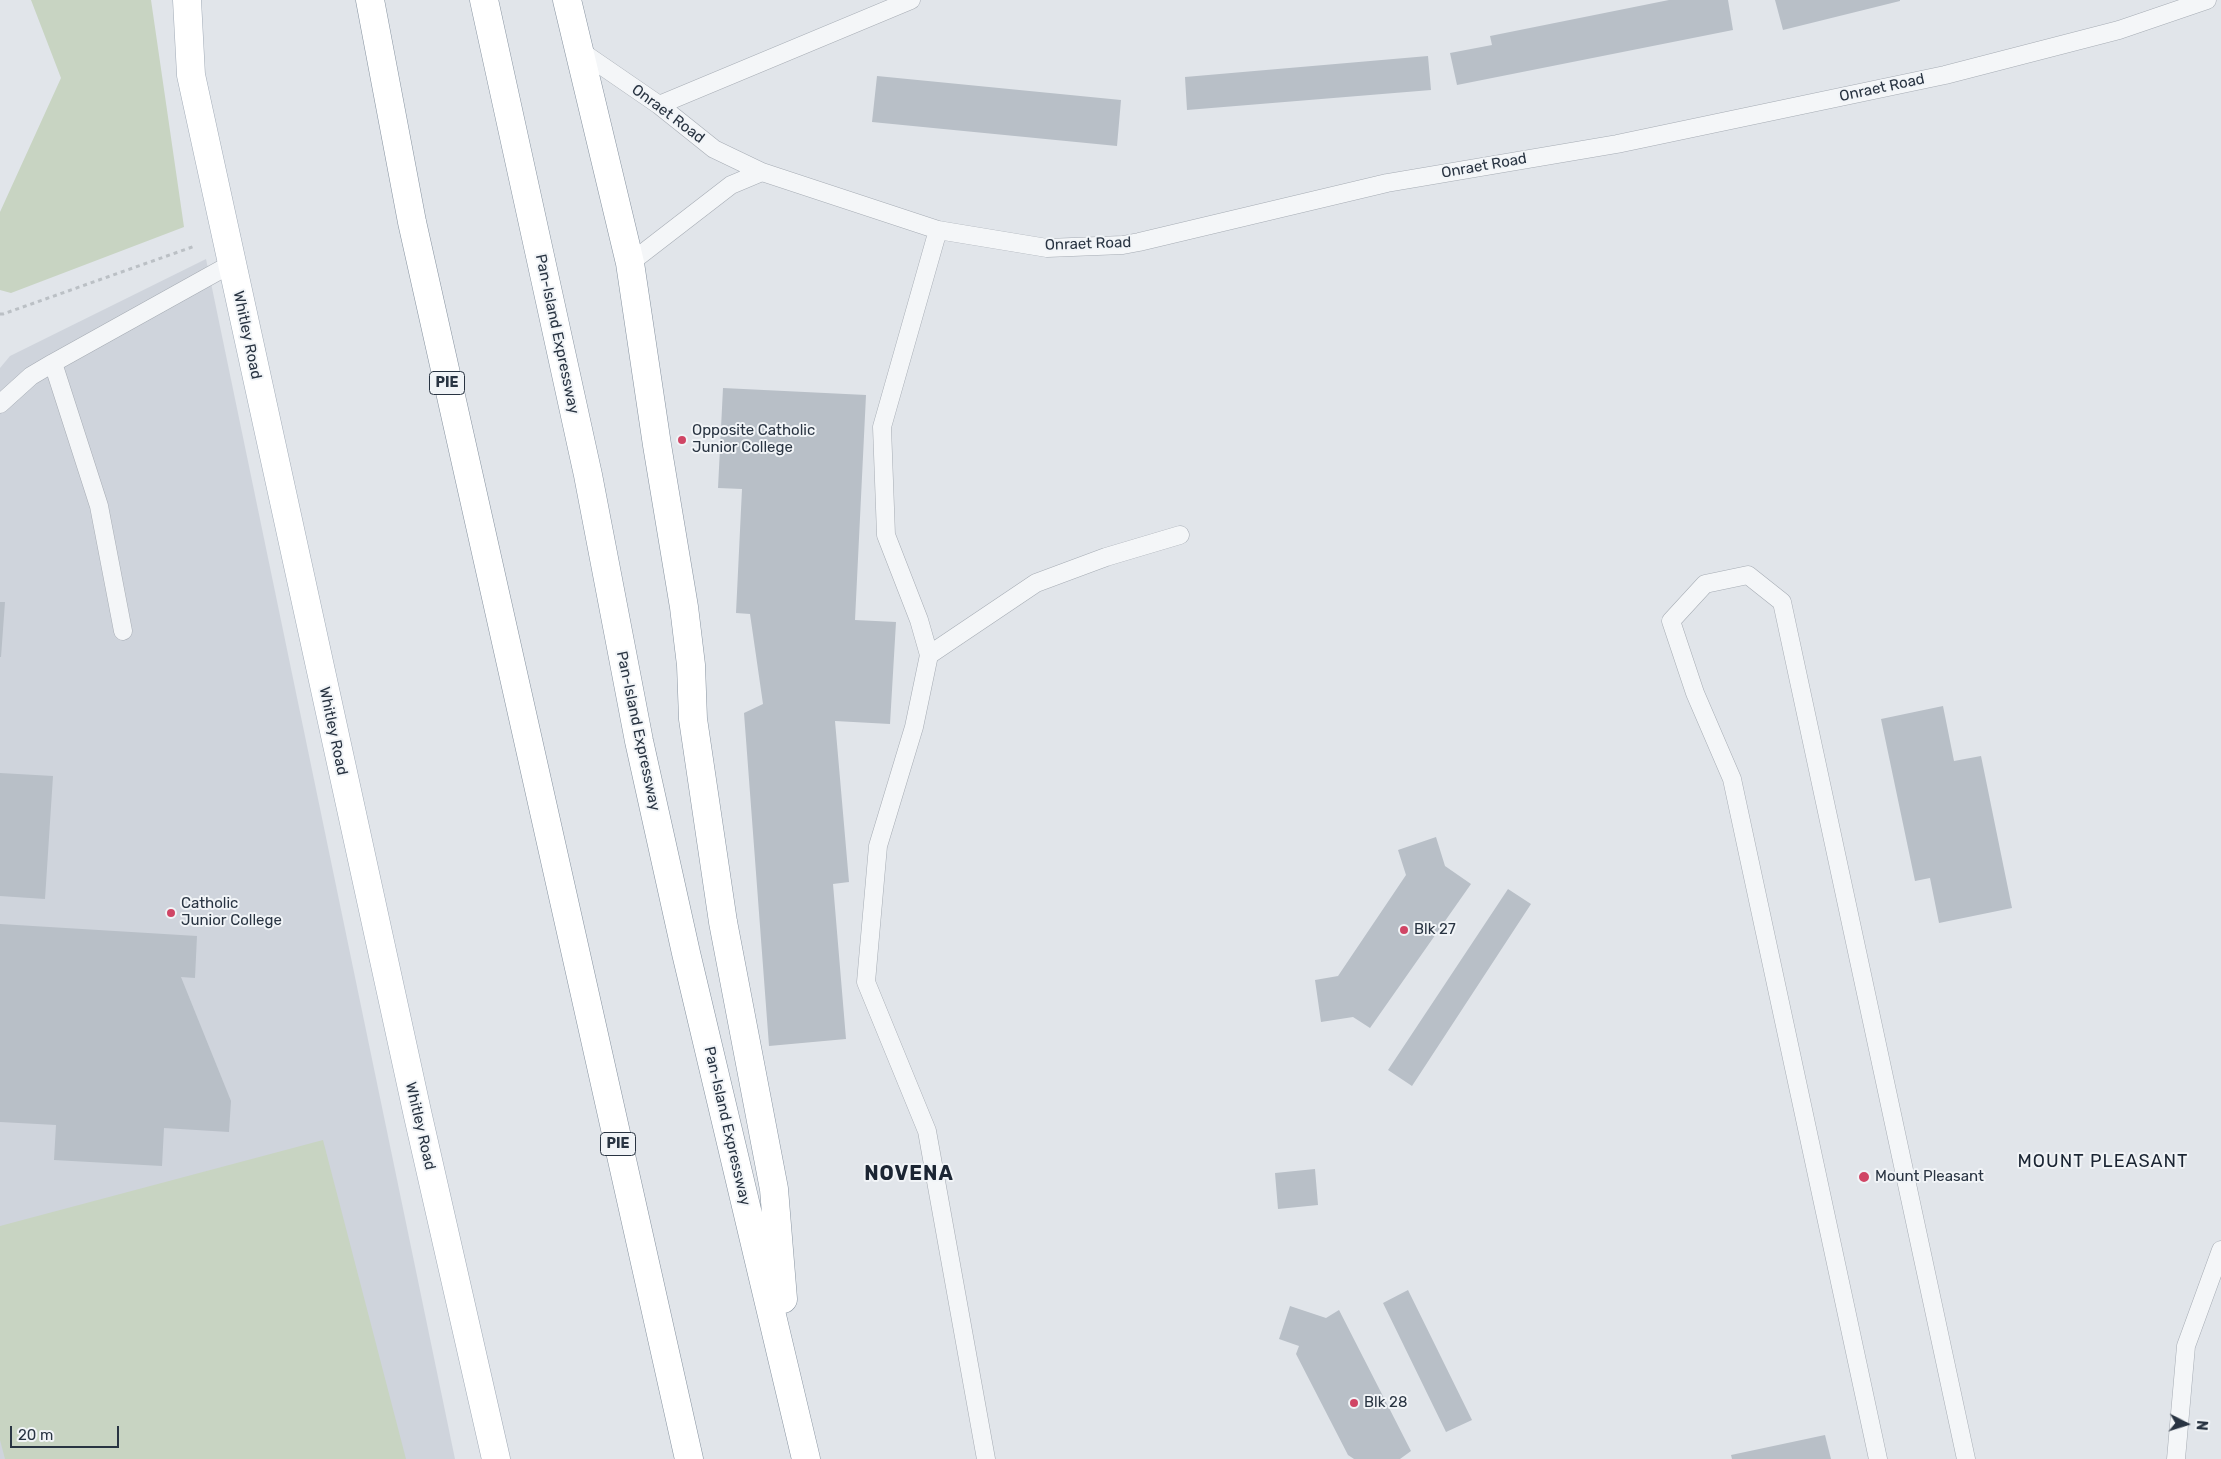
<!DOCTYPE html>
<style>
body{margin:0}
#map{position:relative;width:2221px;height:1459px;overflow:hidden;background:#e1e5ea;font-family:Rubik,sans-serif}
canvas{display:block}
.north{position:absolute;left:2161px;top:1399px;width:50px;height:50px;-webkit-text-stroke:4px #f1f4f7;paint-order:stroke;rotate:95deg;font-size:14px;font-weight:700;line-height:20px;text-align:center;color:#293442}
.north::after{content:'';display:block;margin:auto;width:18px;height:22px;background:#293442;clip-path:polygon(50% 0,100% 100%,50% 72%,0 100%)}
.scale{position:absolute;left:10px;top:1426px;width:109px;height:22px;box-sizing:border-box;border:2px solid #293442;border-top:0;padding-left:6px;font-size:15px;line-height:18px;white-space:nowrap;color:#293442;-webkit-text-stroke:4px #f1f4f7;paint-order:stroke}
</style>
<div id="map">
<canvas width="2221" height="1459"></canvas>
<div class="north">N</div>
<div class="scale">20 m</div>
</div>
<script>
const context = document.querySelector('canvas').getContext('2d');
context.lineJoin = 'round';
function fillPath(path, color) {
  context.fillStyle = color;
  context.fill(path, 'evenodd');
}
function toPath(rows) {
  const path = new Path2D();
  for (const r of rows) {
    path.moveTo(r[0], r[1]);
    for (let i = 2; i < r.length; i += 2) path.lineTo(r[i], r[i + 1]);
  }
  return path;
}
function stroke(path, color, width, dash) {
  context.strokeStyle = color;
  context.lineWidth = width;
  context.lineCap = dash ? 'butt' : 'round';
  context.setLineDash(dash || []);
  context.stroke(path);
}
function write(font, color, halo, rows, align = 'center') {
  context.font = font + ' Rubik,sans-serif';
  context.lineWidth = 4;
  context.setLineDash([]);
  context.textBaseline = 'middle';
  context.strokeStyle = halo;
  context.fillStyle = color;
  for (const [text, x, y, turn = 0] of rows) {
    context.save();
    context.translate(x, y);
    context.rotate((+turn || 0) * Math.PI / 180);
    context.textAlign = isNaN(turn) ? turn : align;
    if (halo) context.strokeText(text, 0, 0);
    context.fillText(text, 0, 0);
    context.restore();
  }
}
fillPath(toPath([
 [206,259,455,1459,0,1459,0,368,10,356]
]), '#cfd4dc');
fillPath(toPath([
 [31,0,151,0,184,227,11,293,0,290,0,212,61,78],
 [323,1140,406,1459,5,1459,0,1440,0,1226]
]), '#c8d4c2');
fillPath(toPath([
 [1669,0,1728,0,1733,30,1457,85,1450,53,1492,45,1490,36],
 [1775,0,1900,0,1900,1,1783,30],
 [1428,56,1431,90,1187,110,1185,77],
 [877,76,1121,100,1117,146,872,122],
 [723,388,866,395,855,620,896,622,890,724,835,721,849,882,833,884,846,1039,769,1046,744,713,763,704,750,614,736,613,742,489,718,488],
 [0,602,5,602,1,657,0,657],
 [1943,706,1954,761,1981,756,2012,908,1939,923,1930,878,1915,881,1881,719],
 [0,773,53,776,45,899,0,896],
 [1436,837,1445,866,1471,884,1370,1028,1353,1017,1321,1022,1315,980,1338,976,1406,875,1398,850],
 [1508,889,1531,904,1412,1086,1388,1070],
 [0,924,197,936,195,978,181,977,231,1101,229,1132,164,1128,162,1166,54,1160,56,1125,0,1122],
 [1315,1169,1318,1205,1278,1209,1275,1173],
 [1408,1290,1472,1420,1446,1432,1383,1303],
 [1290,1306,1326,1318,1339,1310,1411,1451,1400,1459,1354,1459,1348,1455,1296,1354,1299,1346,1279,1339],
 [1825,1435,1831,1459,1732,1459,1731,1455]
]), '#b8bfc7');
const lane = toPath([
 [579,50,659,105,714,149,762,172,938,230,1047,248,1123,245,1139,242,1387,183,1617,144,1945,75,2119,30,2207,0],
 [659,105,911,0],
 [938,230,882,427,886,535,919,620,929,655,914,727,878,846,866,982,927,1131,986,1459],
 [630,263,731,185,762,172],
 [53,363,99,506,123,631],
 [0,404,31,376,53,363,231,264],
 [929,655,1036,583,1106,557,1180,535],
 [1878,1459,1732,779,1695,693,1671,621,1705,584,1748,575,1782,602,1966,1459],
 [2176,1459,2186,1346,2221,1250]
]);
const primary = toPath([
 [187,0,191,75,418,1116,496,1459]
]);
const highway = toPath([
 [370,0,412,222,689,1459],
 [484,0,588,475,639,741,686,953,806,1459],
 [567,0,630,263,657,445,684,607,691,665,693,719,723,922,774,1189,783,1299]
]);
stroke(lane, '#a6acb4', 19);
stroke(primary, '#a0aab6', 29);
stroke(highway, '#8894a1', 29);
stroke(toPath([
 [0,314,3,314,195,246]
]), '#bbc0c5', 3, [4, 4]);
stroke(lane, '#f4f6f8', 18);
stroke(primary, '#fff', 28);
stroke(highway, '#fff', 28);
for (const [x, y, r, color] of [
 [682,440,5,"#d04565"],
 [171,913,5,"#d04565"],
 [1404,930,5,"#d04565"],
 [1864,1177,6,"#d04565"],
 [1354,1403,5,"#d04565"]
]) {
  const dot = new Path2D();
  dot.arc(x, y, r, 0, 2 * Math.PI);
  context.fillStyle = color;
  context.fill(dot);
  stroke(dot, '#f1f4f7', 2);
}
for (const [x, y, w] of [
 [447,383,35],
 [618,1144,35]
]) {
  const box = new Path2D();
  box.roundRect(x - w / 2, y - 11.5, w, 23, 4);
  context.fillStyle = '#f1f4f7';
  context.fill(box);
  stroke(box, '#293442', 1);
}
write('bold 14px', '#293442', null, [
 ["PIE",447,383],
 ["PIE",618,1144]
]);
write('15px', '#293442', '#f1f4f7', [
 ["Onraet Road",1882,88,-12],
 ["Onraet Road",668,114,37],
 ["Onraet Road",1484,166,-10],
 ["Onraet Road",1088,244,-2],
 ["Pan-Island Expressway",557,334,78],
 ["Whitley Road",247,335,78],
 ["Whitley Road",333,731,78],
 ["Pan-Island Expressway",638,731,78],
 ["Whitley Road",420,1126,77],
 ["Pan-Island Expressway",727,1126,77]
]);
write('15px', '#293442', '#f1f4f7', [
 ["Opposite Catholic",692,431],
 ["Junior College",692,448],
 ["Catholic",181,904],
 ["Junior College",181,921],
 ["Blk 27",1414,930],
 ["Mount Pleasant",1875,1177],
 ["Blk 28",1364,1403]
], 'left');
context.letterSpacing = '1px';
write('18px', '#1b2533', '#f1f4f7', [
 ["MOUNT PLEASANT",2103,1162]
]);
context.letterSpacing = '0px';
context.letterSpacing = '1px';
write('bold 20px', '#1b2533', '#f1f4f7', [
 ["NOVENA",909,1174]
]);
context.letterSpacing = '0px';
</script>
